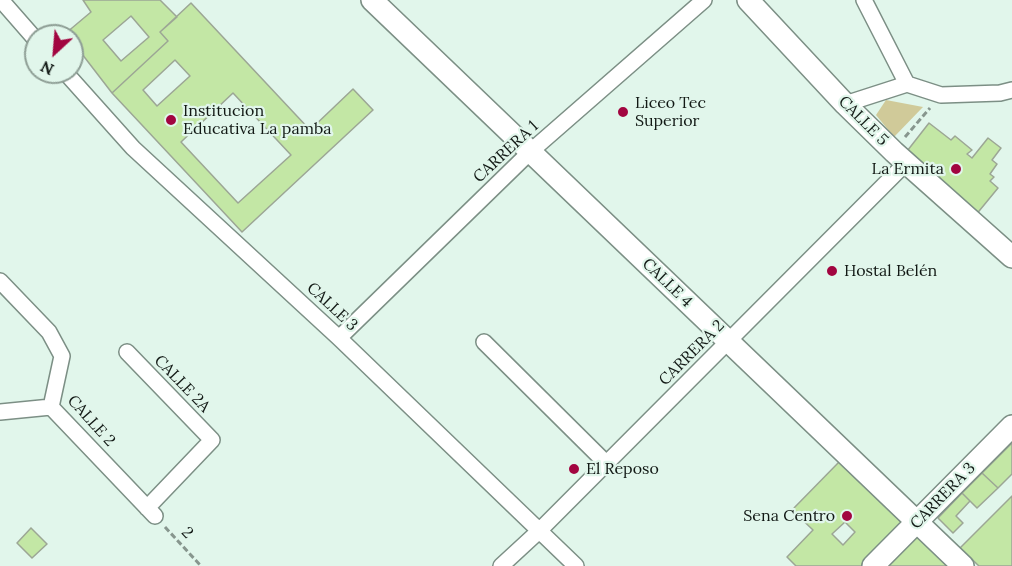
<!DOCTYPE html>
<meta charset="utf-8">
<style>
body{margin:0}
#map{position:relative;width:1012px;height:566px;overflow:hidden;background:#e1f6eb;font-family:Lora,serif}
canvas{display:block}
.north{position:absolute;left:24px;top:24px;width:60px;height:60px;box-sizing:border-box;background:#e1f6eb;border:2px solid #8e9e95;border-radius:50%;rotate:206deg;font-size:16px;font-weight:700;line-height:24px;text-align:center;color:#121915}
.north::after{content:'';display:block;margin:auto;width:21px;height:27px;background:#a20540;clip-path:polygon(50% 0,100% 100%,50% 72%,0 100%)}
</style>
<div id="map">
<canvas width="1012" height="566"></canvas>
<div class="north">N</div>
</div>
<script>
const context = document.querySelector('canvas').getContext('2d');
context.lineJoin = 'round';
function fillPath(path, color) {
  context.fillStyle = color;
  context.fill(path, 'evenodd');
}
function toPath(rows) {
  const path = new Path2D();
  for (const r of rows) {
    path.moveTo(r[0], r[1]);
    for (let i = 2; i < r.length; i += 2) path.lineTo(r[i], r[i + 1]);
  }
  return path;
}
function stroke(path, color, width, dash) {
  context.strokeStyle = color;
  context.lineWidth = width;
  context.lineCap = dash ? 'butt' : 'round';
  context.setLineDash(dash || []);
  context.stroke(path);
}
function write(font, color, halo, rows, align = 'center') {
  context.font = font + ' Lora,serif';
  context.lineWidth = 4.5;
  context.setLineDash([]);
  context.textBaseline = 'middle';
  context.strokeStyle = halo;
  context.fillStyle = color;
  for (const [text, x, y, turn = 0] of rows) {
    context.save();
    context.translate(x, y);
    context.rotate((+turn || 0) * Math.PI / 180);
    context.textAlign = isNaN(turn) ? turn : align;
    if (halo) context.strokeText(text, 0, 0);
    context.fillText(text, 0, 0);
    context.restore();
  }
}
fillPath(toPath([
 [886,100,923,107,894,137,876,115]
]), '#d0ca99');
const building = toPath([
 [83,0,160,0,177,17,160,32,168,41,112,93,72,41,72,36,68,36,66,33,91,12,83,0],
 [131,16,149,37,121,61,103,40,131,16],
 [191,3,310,130,353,89,373,110,242,232,112,93,168,41,160,32,191,3],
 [175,60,190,76,157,106,143,90,175,60],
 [233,93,291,155,238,203,181,142,233,93],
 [929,123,951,140,955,136,972,150,967,154,972,158,988,138,1001,148,992,160,997,164,990,174,994,177,990,181,998,188,975,216,904,155,929,123],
 [1012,443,1012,474,998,488,982,473,1012,443],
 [839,462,903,524,862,566,796,566,787,557,813,530,792,510,839,462],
 [845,522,855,532,843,545,832,534,845,522],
 [982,473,998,488,977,508,962,493,982,473],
 [962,493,970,501,956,516,963,523,953,533,938,518,962,493],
 [1012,496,1012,566,979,566,960,548,1012,496],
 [31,528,47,544,32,558,17,543,31,528],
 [916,535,948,566,886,566,916,535]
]);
fillPath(building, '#c3e7a5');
stroke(building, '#9ca695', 1.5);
const minor = toPath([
 [1,0,36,40],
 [864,0,907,84],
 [65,72,133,148,339,338,576,566],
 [845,104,907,84,941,95,1000,93,1012,90],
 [0,281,49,332,62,356,51,407,155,516],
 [339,338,530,152,704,0],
 [484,342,606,463],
 [127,352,212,440,147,508],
 [0,412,51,407],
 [501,566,539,531,906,163]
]);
const secondary = toPath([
 [372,0,963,566],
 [748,0,845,104,894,152,1012,257],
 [873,566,1012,426]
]);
stroke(minor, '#7c8f85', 18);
stroke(secondary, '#7c8f85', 24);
stroke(toPath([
 [905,137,930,108],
 [165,527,201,566]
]), '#87968e', 3, [6, 3]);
stroke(minor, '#fff', 15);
stroke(secondary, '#fff', 21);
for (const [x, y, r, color] of [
 [623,112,6,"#a20540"],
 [171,120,6,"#a20540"],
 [956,169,6,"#a20540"],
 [832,271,6,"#a20540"],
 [574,469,6,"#a20540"],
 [847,516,6,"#a20540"]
]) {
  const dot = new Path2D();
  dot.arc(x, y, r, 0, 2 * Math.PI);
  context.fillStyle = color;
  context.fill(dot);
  stroke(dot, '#e1f6eb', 2);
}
write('16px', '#121915', '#e1f6eb', [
 ["Liceo Tec",635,103],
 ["Superior",635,121],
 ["Institucion",183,111],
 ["Educativa La pamba",183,129],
 ["La Ermita",944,169,"right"],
 ["Hostal Belén",844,271],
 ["El Reposo",586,469],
 ["Sena Centro",835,516,"right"]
], 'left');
write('16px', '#121915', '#e1f6eb', [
 ["CALLE 5",863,121,45],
 ["CARRERA 1",506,152,-43],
 ["CALLE 4",667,283,44],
 ["CALLE 3",332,307,43],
 ["CARRERA 2",692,353,-45],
 ["CALLE 2A",182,384,46],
 ["CALLE 2",91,421,48],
 ["CARRERA 3",943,496,-46],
 ["2",187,533,47]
]);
</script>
